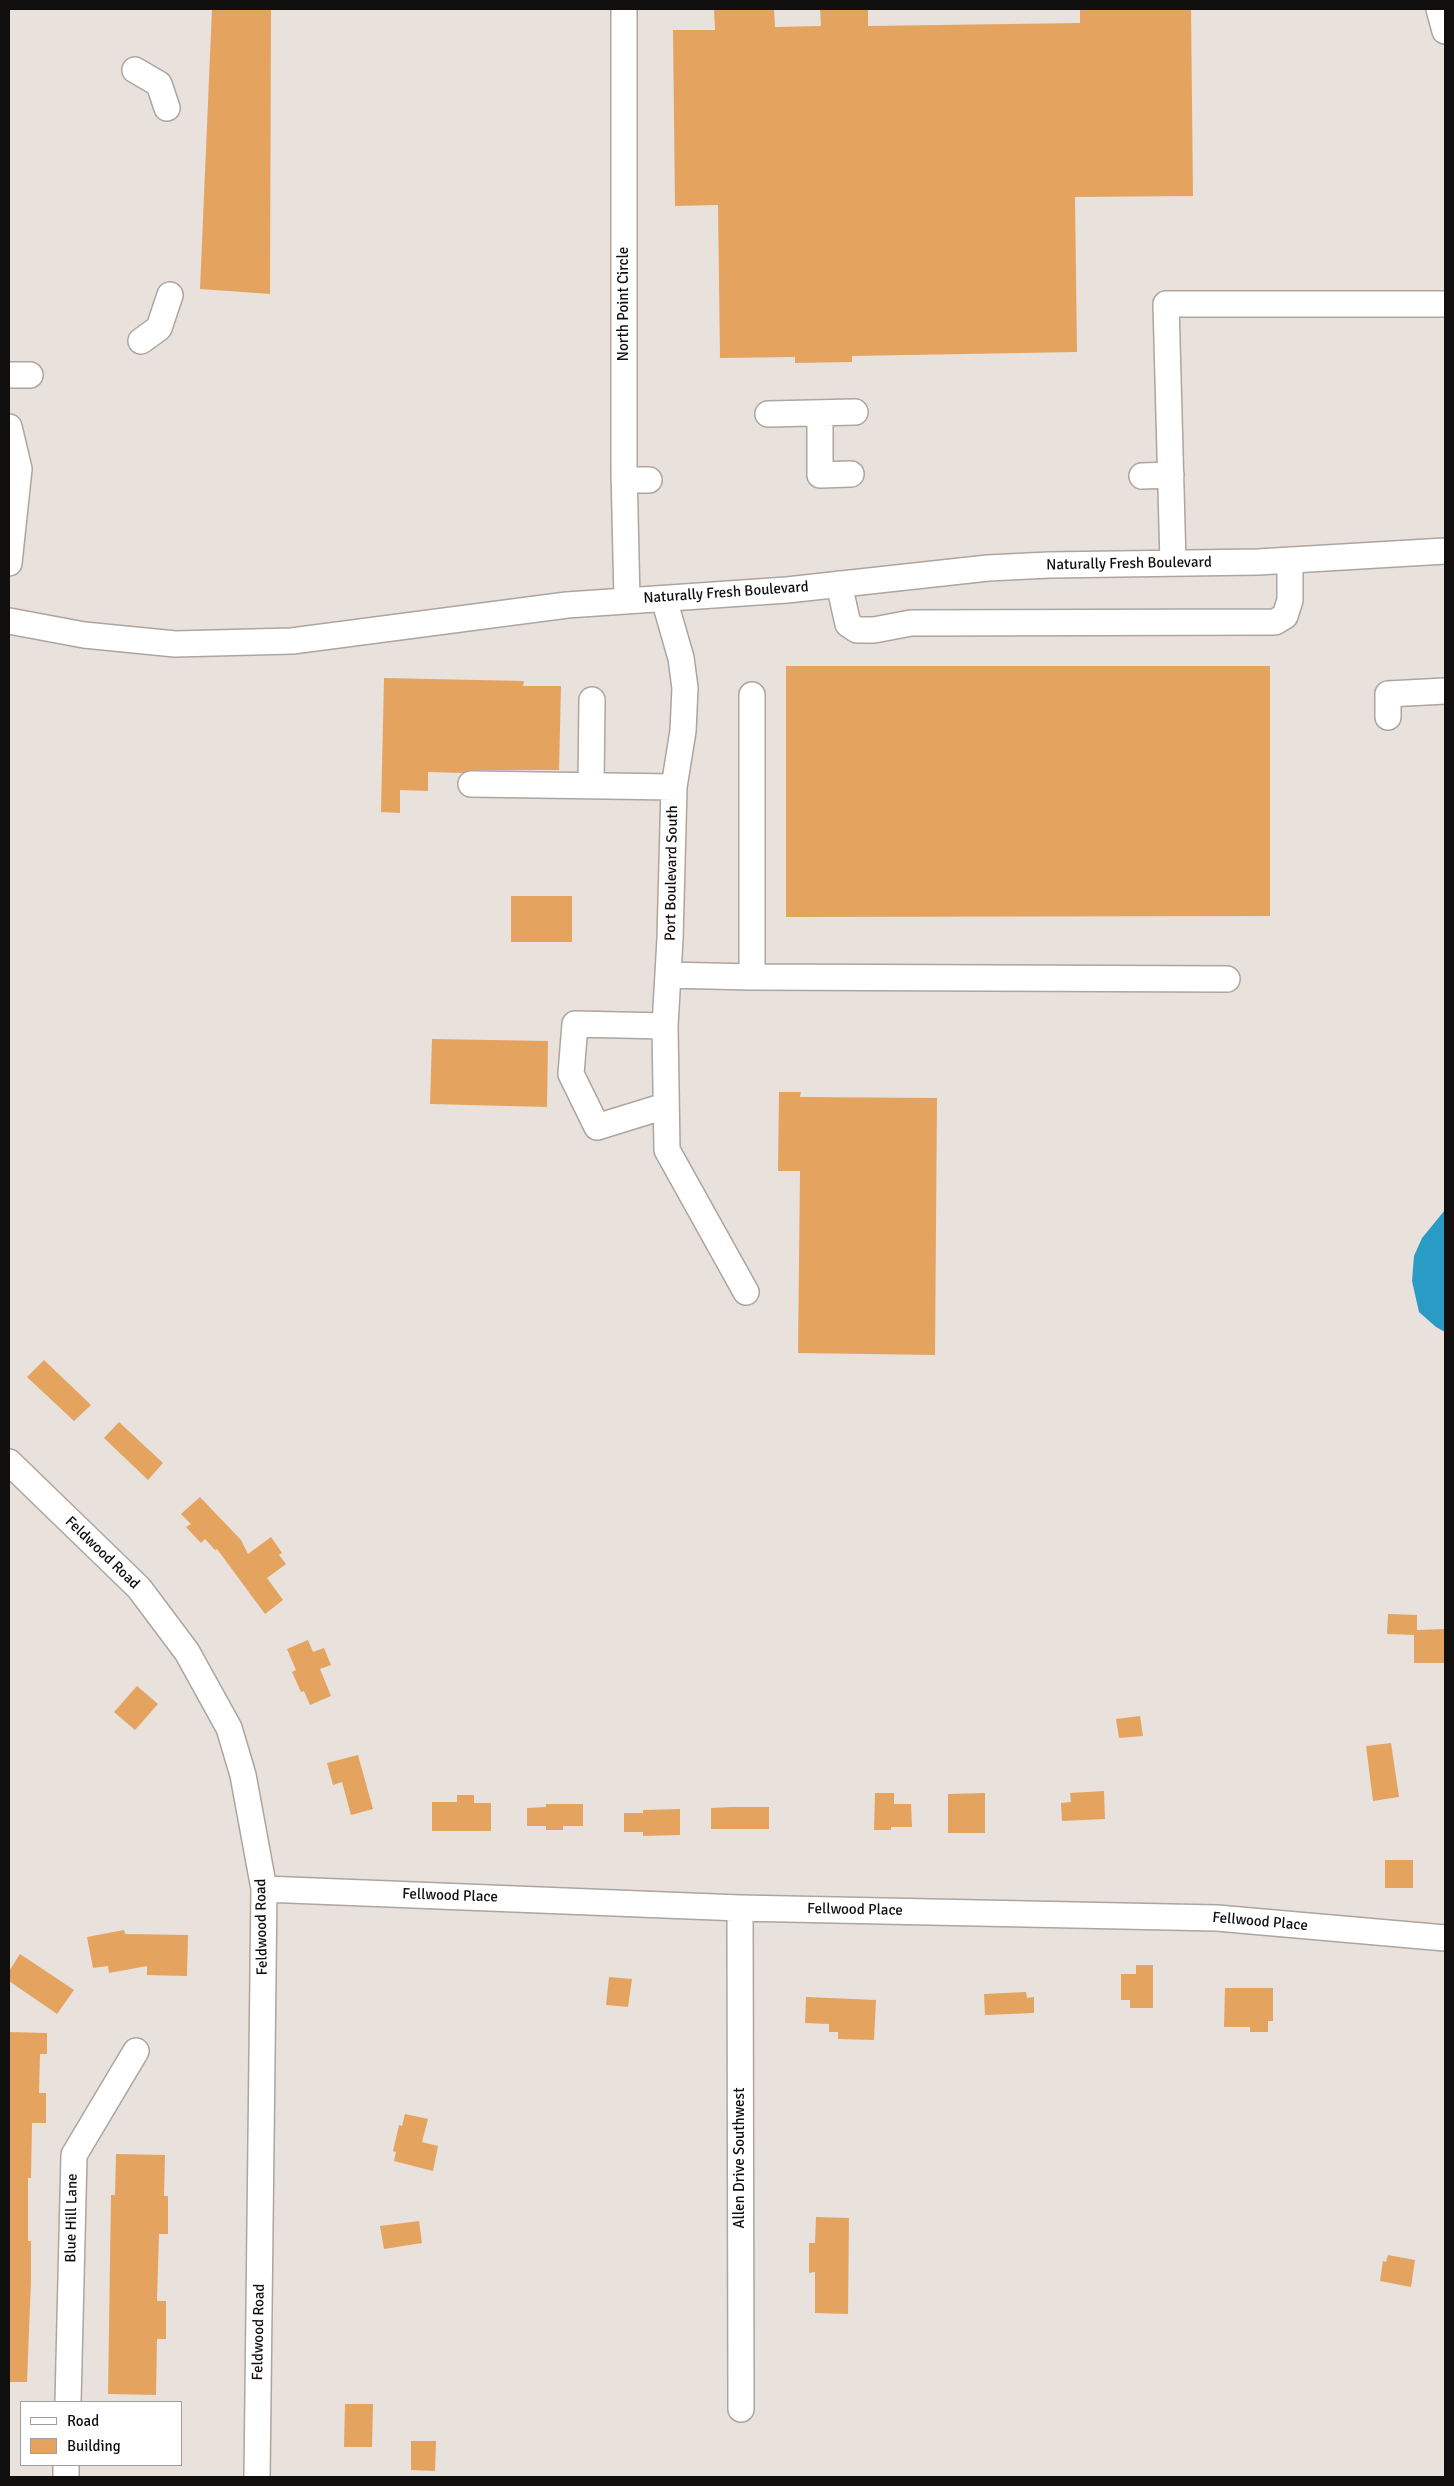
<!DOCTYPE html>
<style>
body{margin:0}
#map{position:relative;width:1454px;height:2486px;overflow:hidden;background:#e8e1dc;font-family:Signika,sans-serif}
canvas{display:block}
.frame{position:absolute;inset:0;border:10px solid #110f0e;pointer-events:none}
.legend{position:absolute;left:20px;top:2401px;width:162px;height:65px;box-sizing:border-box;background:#fff;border:1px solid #a09f9f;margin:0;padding:6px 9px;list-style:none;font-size:15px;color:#110f0e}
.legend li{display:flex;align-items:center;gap:10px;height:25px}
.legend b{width:25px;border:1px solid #a09f9f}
</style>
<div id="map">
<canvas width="1454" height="2486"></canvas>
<div class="frame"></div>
<ul class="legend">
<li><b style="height:6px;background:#fff"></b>Road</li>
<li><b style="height:14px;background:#e4a45f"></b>Building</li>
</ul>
</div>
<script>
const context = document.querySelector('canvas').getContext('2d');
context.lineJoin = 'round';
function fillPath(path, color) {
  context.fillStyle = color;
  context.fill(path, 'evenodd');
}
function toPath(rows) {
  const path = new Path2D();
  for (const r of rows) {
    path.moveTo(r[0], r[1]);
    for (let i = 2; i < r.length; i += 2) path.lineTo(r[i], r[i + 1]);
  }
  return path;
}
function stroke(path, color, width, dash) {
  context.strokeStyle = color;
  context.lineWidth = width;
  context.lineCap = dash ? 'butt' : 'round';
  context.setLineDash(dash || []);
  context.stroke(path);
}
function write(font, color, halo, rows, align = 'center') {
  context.font = font + ' Signika,sans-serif';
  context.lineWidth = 4;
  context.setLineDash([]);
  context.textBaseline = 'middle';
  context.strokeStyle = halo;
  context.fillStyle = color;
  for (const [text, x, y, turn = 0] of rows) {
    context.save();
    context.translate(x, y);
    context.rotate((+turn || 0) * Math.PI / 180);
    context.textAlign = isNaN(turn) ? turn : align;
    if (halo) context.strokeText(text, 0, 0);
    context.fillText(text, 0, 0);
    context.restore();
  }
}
fillPath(toPath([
 [1445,1210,1445,1332,1436,1327,1419,1312,1412,1281,1414,1256,1422,1238]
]), '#299bc5');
fillPath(toPath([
 [212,9,271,9,270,294,200,289],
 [714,9,774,9,775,27,821,26,820,9,868,9,868,26,1080,23,1080,9,1191,9,1193,196,1075,197,1077,352,852,356,852,362,795,363,795,357,720,358,718,205,675,206,673,30,715,30],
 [786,666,1270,666,1270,916,786,917],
 [384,678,524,681,523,686,561,686,559,770,471,770,462,773,428,772,428,791,400,790,400,813,381,812],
 [511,896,572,896,572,942,511,942],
 [432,1039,548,1041,547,1107,430,1104],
 [779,1092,801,1092,800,1097,937,1098,935,1355,798,1353,800,1171,778,1171],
 [44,1360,91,1405,74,1421,27,1377],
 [119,1422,163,1463,148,1480,104,1438],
 [200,1497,241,1540,248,1554,271,1537,282,1553,279,1555,286,1564,267,1578,283,1600,265,1614,217,1549,215,1550,205,1539,201,1543,186,1527,191,1524,181,1514],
 [1388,1614,1417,1615,1417,1630,1445,1629,1445,1663,1414,1663,1414,1635,1387,1634],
 [308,1640,313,1652,324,1648,331,1665,320,1669,331,1696,310,1705,304,1691,301,1692,292,1672,296,1670,287,1649],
 [137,1686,158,1704,135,1730,114,1712],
 [1140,1716,1143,1736,1119,1738,1116,1719],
 [1391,1743,1399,1797,1373,1801,1366,1746],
 [358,1755,373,1809,351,1815,342,1782,333,1785,327,1763],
 [1104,1791,1105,1819,1062,1821,1061,1803,1071,1802,1070,1793],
 [875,1793,894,1793,894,1804,911,1804,912,1827,891,1827,891,1830,874,1830],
 [985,1793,985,1833,948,1833,948,1794],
 [457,1795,474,1795,474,1803,491,1803,491,1831,432,1831,432,1802,457,1802],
 [546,1804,583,1804,583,1826,563,1826,563,1830,546,1830,546,1826,527,1826,527,1808,546,1807],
 [731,1807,769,1807,769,1829,711,1829,711,1808],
 [680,1809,680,1835,643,1836,643,1832,624,1832,624,1813,643,1813,643,1810],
 [1385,1860,1413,1860,1413,1888,1385,1888],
 [124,1930,125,1934,188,1935,187,1976,147,1975,147,1966,109,1973,108,1966,93,1968,87,1937],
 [20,1954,74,1990,57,2014,9,1981,9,1971],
 [1136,1965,1153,1965,1153,2008,1130,2008,1130,2000,1121,2000,1121,1974,1136,1974],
 [609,1977,632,1979,628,2007,606,2005],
 [1225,1988,1273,1988,1273,2021,1268,2021,1268,2032,1250,2032,1250,2027,1224,2027],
 [1026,1992,1027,1998,1034,1997,1034,2013,985,2015,984,1994],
 [806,1997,876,2000,874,2040,838,2039,838,2032,829,2032,829,2024,805,2023],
 [9,2032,47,2033,47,2054,40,2054,39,2093,46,2093,46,2123,32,2123,31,2178,28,2178,28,2241,31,2241,31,2280,27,2382,9,2382],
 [405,2114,428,2119,422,2142,438,2146,433,2171,394,2161,396,2152,393,2151,399,2125,402,2126],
 [116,2154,165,2155,164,2196,168,2196,168,2234,159,2234,157,2301,166,2301,166,2339,157,2339,156,2395,108,2394,111,2195,115,2195],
 [816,2217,849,2218,848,2314,815,2313,815,2272,809,2273,809,2243,815,2243],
 [419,2221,422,2243,384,2249,380,2226],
 [1388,2255,1415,2260,1411,2287,1380,2281,1383,2261,1386,2262],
 [345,2404,373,2404,372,2447,344,2447],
 [411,2441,436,2441,435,2471,411,2470]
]), '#e4a45f');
const minor = toPath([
 [624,9,624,470,627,600],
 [1439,9,1445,31],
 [135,70,159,84,167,108],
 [141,341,159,328,170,295],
 [9,375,30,375],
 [820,413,820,475,851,474],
 [768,414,855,412],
 [9,427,19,469,9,563],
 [1142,476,1171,475],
 [624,480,649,480],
 [1173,563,1166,304,1445,304],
 [839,584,848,624,857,630,874,630,911,623,1275,622,1285,616,1290,600,1290,560],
 [664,599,681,658,685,688,683,731,674,787,670,939,665,1026,667,1150,746,1292],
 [9,621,84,635,175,644,292,641,567,605,787,590,988,568,1049,565,1258,562,1445,551],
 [1388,717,1388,694,1445,691],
 [471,784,674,787],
 [591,785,592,700],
 [668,975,752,977,752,695],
 [752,977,1227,979],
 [665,1106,597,1127,571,1074,575,1024,665,1026],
 [9,1462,139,1588,187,1652,229,1728,243,1775,264,1889,257,2477],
 [264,1889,740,1908,1217,1918,1445,1938],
 [740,1908,741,2409],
 [68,2402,74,2155,136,2051],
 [66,2477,66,2465]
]);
stroke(minor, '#aca5a0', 28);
stroke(minor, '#fff', 25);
write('15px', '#110f0e', '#fff', [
 ["North Point Circle",624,304,-90],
 ["Naturally Fresh Boulevard",1129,564,-1],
 ["Naturally Fresh Boulevard",726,593,-4],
 ["Port Boulevard South",672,873,-89],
 ["Feldwood Road",102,1553,44],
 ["Fellwood Place",450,1896,2],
 ["Fellwood Place",855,1910,1],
 ["Fellwood Place",1260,1922,5],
 ["Feldwood Road",262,1927,-91],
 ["Allen Drive Southwest",740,2158,-90],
 ["Blue Hill Lane",72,2218,-89],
 ["Feldwood Road",259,2332,-89]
]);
</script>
